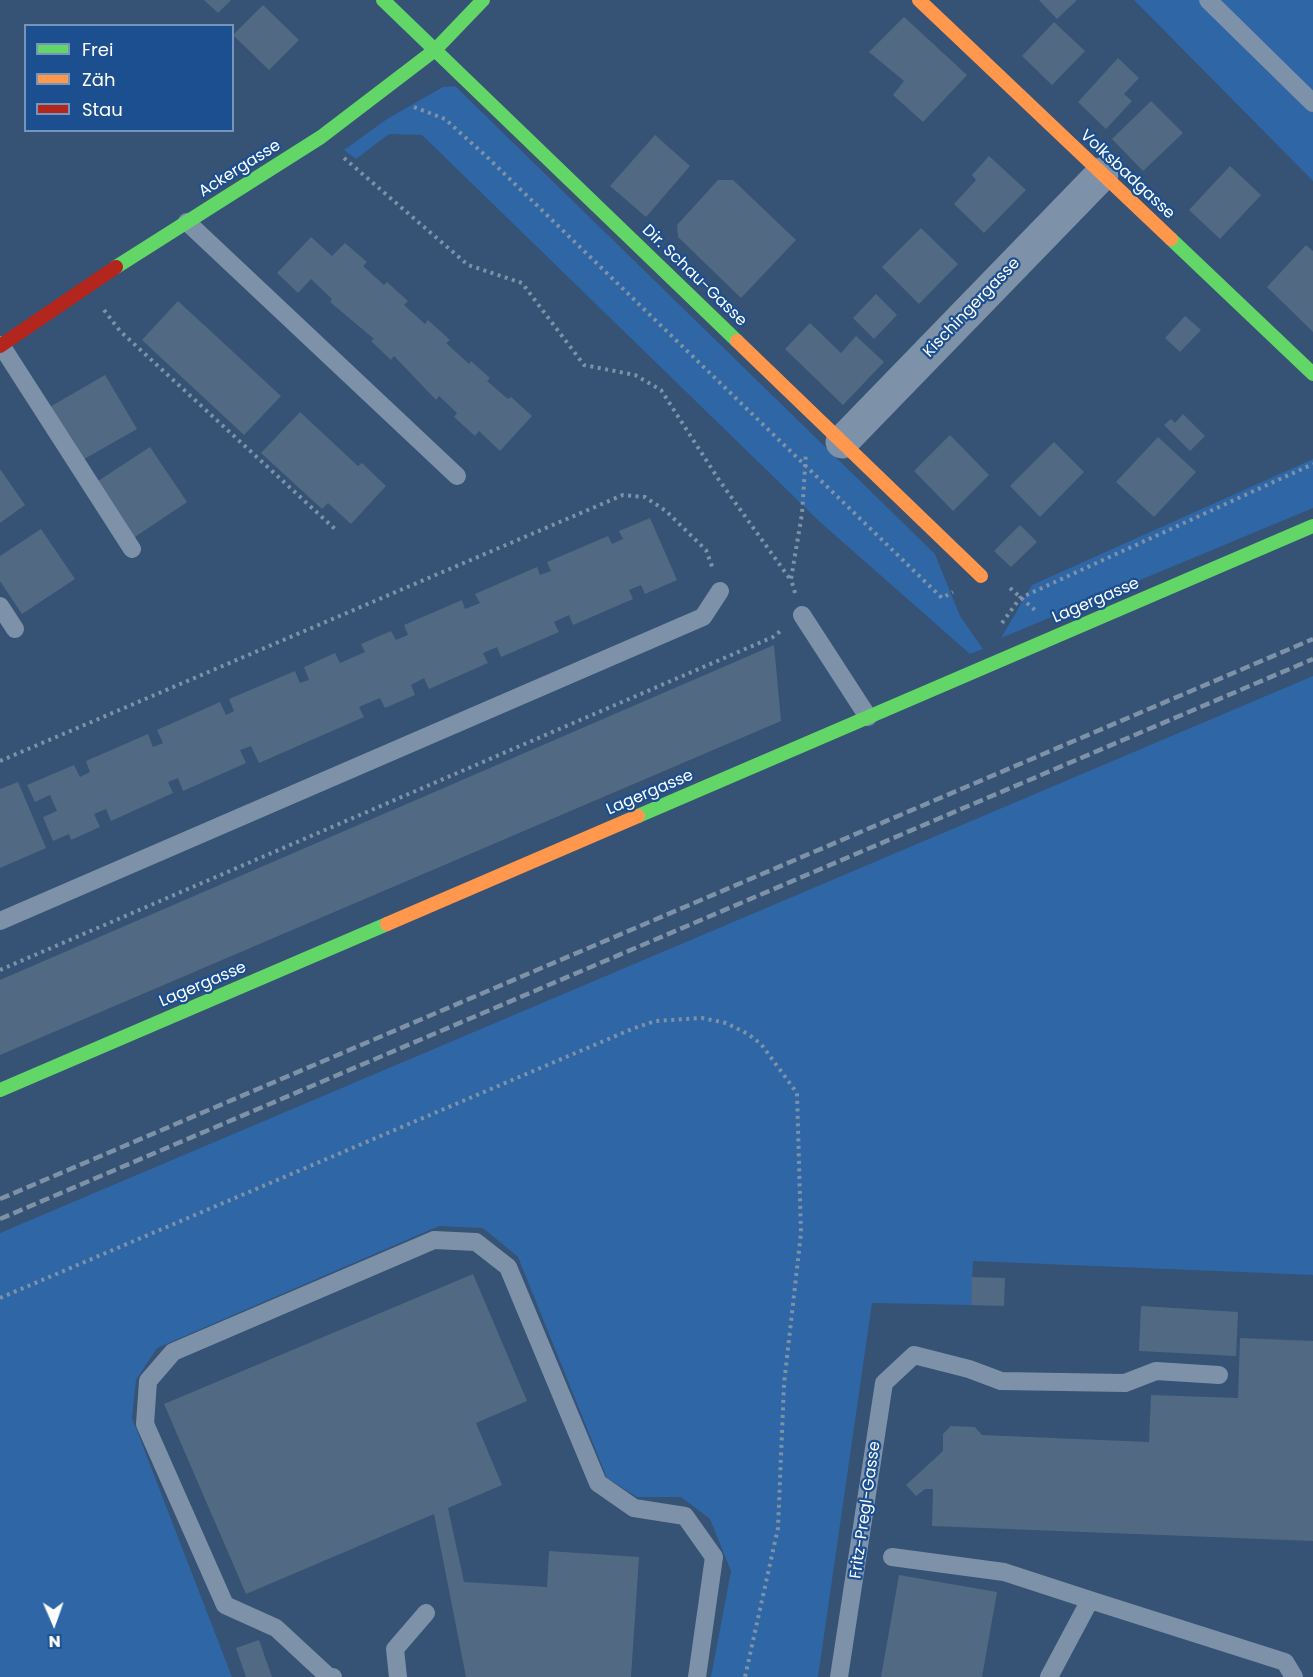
<!DOCTYPE html>
<meta charset="utf-8">
<style>
body{margin:0}
#map{position:relative;width:1313px;height:1677px;overflow:hidden;background:#365274;font-family:Poppins,sans-serif}
canvas{display:block}
.legend{position:absolute;left:24px;top:24px;width:210px;height:108px;box-sizing:border-box;background:#1b4f8f;border:2px solid #7695bc;margin:0;padding:8px 10px;list-style:none;font-size:18px;color:#fff}
.legend li{display:flex;align-items:center;gap:12px;height:30px}
.legend b{width:30px;border:2px solid #7695bc}
.north{position:absolute;left:24px;top:1593px;width:60px;height:60px;-webkit-text-stroke:4px #1b4f8f;paint-order:stroke;rotate:178deg;font-size:16px;font-weight:700;line-height:24px;text-align:center;color:#fff}
.north::after{content:'';display:block;margin:auto;width:21px;height:27px;background:#fff;clip-path:polygon(50% 0,100% 100%,50% 72%,0 100%)}
</style>
<div id="map">
<canvas width="1313" height="1677"></canvas>
<ul class="legend">
<li><b style="height:8px;background:#63d668"></b>Frei</li>
<li><b style="height:8px;background:#ff974d"></b>Zäh</li>
<li><b style="height:8px;background:#b3261e"></b>Stau</li>
</ul>
<div class="north">N</div>
</div>
<script>
const context = document.querySelector('canvas').getContext('2d');
context.lineJoin = 'round';
function fillPath(path, color) {
  context.fillStyle = color;
  context.fill(path, 'evenodd');
}
function toPath(rows) {
  const path = new Path2D();
  for (const r of rows) {
    path.moveTo(r[0], r[1]);
    for (let i = 2; i < r.length; i += 2) path.lineTo(r[i], r[i + 1]);
  }
  return path;
}
function stroke(path, color, width, dash) {
  context.strokeStyle = color;
  context.lineWidth = width;
  context.lineCap = dash ? 'butt' : 'round';
  context.setLineDash(dash || []);
  context.stroke(path);
}
function write(font, color, halo, rows, align = 'center') {
  context.font = font + ' Poppins,sans-serif';
  context.lineWidth = 4.5;
  context.setLineDash([]);
  context.textBaseline = 'middle';
  context.strokeStyle = halo;
  context.fillStyle = color;
  for (const [text, x, y, turn = 0] of rows) {
    context.save();
    context.translate(x, y);
    context.rotate((+turn || 0) * Math.PI / 180);
    context.textAlign = isNaN(turn) ? turn : align;
    if (halo) context.strokeText(text, 0, 0);
    context.fillText(text, 0, 0);
    context.restore();
  }
}
fillPath(toPath([
 [1134,0,1313,0,1313,181],
 [455,86,935,554,960,616,983,649,970,654,820,522,422,135,389,134,356,159,344,150,387,119,443,87],
 [1313,459,1313,508,1001,638,1032,585],
 [1313,676,1313,1275,973,1261,971,1305,872,1303,818,1677,711,1677,731,1571,710,1519,681,1497,637,1497,607,1478,518,1257,483,1228,439,1226,157,1348,136,1380,132,1418,232,1677,0,1677,0,1233]
]), '#2f66a5');
fillPath(toPath([
 [204,0,231,0,218,13],
 [1039,0,1077,0,1057,19],
 [263,5,299,40,269,70,233,35],
 [904,17,967,75,923,122,893,95,904,81,869,52],
 [1054,22,1085,51,1052,85,1022,56],
 [1118,58,1139,78,1124,94,1132,101,1106,129,1078,102],
 [1151,101,1183,133,1143,171,1112,139],
 [655,135,690,166,646,217,610,186],
 [989,156,1026,190,984,233,954,204,976,180,972,175],
 [1230,166,1261,195,1220,239,1189,210],
 [718,180,733,180,796,240,741,298,678,237,677,225],
 [921,228,958,264,919,304,882,267],
 [311,237,332,256,345,243,367,262,363,266,384,285,387,282,408,301,404,305,425,324,428,320,450,340,446,343,469,364,471,361,490,378,487,381,508,399,511,397,532,416,500,451,479,431,475,436,454,417,457,413,439,396,436,400,394,356,391,360,371,341,374,339,330,302,332,299,311,279,298,293,277,273],
 [1306,245,1313,251,1313,332,1267,287],
 [876,294,897,315,874,339,853,318],
 [178,301,281,396,244,435,142,340],
 [1185,316,1201,330,1180,352,1165,338],
 [810,323,841,353,856,336,884,362,843,405,785,349],
 [105,375,137,429,79,462,48,408],
 [300,412,358,466,362,463,386,486,351,524,328,503,322,509,261,453],
 [1183,414,1205,436,1190,451,1164,425,1171,419,1175,423],
 [950,435,989,475,953,511,914,471],
 [1158,437,1196,472,1154,517,1116,482],
 [1054,442,1084,472,1040,517,1010,486],
 [150,447,187,502,132,539,95,483],
 [0,469,25,505,0,523],
 [650,518,677,580,645,594,641,585,629,590,633,599,573,625,569,615,554,622,559,632,501,657,497,647,483,653,488,663,429,689,424,678,411,685,415,695,385,708,380,698,359,707,364,717,259,763,251,746,240,750,246,763,183,791,178,778,168,782,173,793,111,821,106,809,94,814,100,827,71,840,69,834,53,841,43,817,57,811,50,795,35,802,27,785,74,765,80,777,90,772,86,761,148,734,153,747,163,743,157,730,220,702,226,715,234,711,229,699,295,671,300,683,309,680,304,667,335,653,340,663,365,652,361,644,391,631,396,640,408,635,404,625,462,600,465,609,480,603,475,594,537,567,540,575,551,571,547,562,608,536,612,544,623,539,619,531],
 [1020,525,1037,542,1011,567,994,551],
 [41,529,75,579,22,614,0,581,0,556],
 [774,645,781,721,0,1055,0,980],
 [18,782,46,848,0,868,0,789],
 [473,1274,527,1401,476,1423,502,1485,448,1508,464,1582,547,1587,549,1551,639,1557,631,1677,466,1677,434,1514,246,1594,164,1404],
 [972,1277,1005,1278,1004,1306,971,1305],
 [1141,1306,1238,1312,1236,1356,1139,1351],
 [1240,1338,1313,1341,1313,1541,932,1526,933,1489,925,1489,916,1496,906,1485,943,1451,943,1434,951,1426,975,1427,982,1435,1149,1442,1151,1395,1238,1398],
 [899,1575,997,1592,982,1677,881,1677],
 [259,1640,272,1677,246,1677,236,1648]
]), '#526984');
stroke(toPath([
 [414,107,445,119,486,156,942,598,953,592],
 [344,158,468,265,522,283,584,365,635,375,661,390,719,480,790,579],
 [104,310,120,331,336,530],
 [1010,588,1036,611],
 [795,593,791,579,802,514,806,452],
 [1002,623,1020,598,1313,464],
 [0,761,623,495,645,497,666,511,706,550,713,569],
 [0,970,773,637,783,629],
 [0,1298,632,1029,655,1021,702,1018,726,1023,748,1034,761,1044,797,1093,801,1233,784,1384,778,1528,745,1677]
]), '#7d92a8', 4, [3, 4.5]);
stroke(toPath([
 [1208,0,1313,103],
 [187,222,457,476],
 [1,345,132,549],
 [0,606,15,629],
 [802,615,868,717],
 [0,921,703,617,720,591],
 [892,1557,1004,1572,1090,1600,1049,1677],
 [1090,1600,1285,1662,1294,1677],
 [333,1677,329,1677,276,1628,225,1605,145,1424,148,1381,173,1352,434,1240,476,1242,508,1267,598,1483,634,1508,685,1516,714,1557,697,1677],
 [398,1677,395,1649,426,1613],
 [839,1677,884,1383,914,1355,969,1369,1001,1381,1125,1383,1156,1371,1219,1375]
]), '#7d92a8', 18);
stroke(toPath([
 [842,442,1102,174]
]), '#7d92a8', 33);
stroke(toPath([
 [383,0,737,341],
 [1171,239,1313,374],
 [116,267,321,137,435,50,483,0],
 [638,816,1313,526],
 [0,1090,387,924]
]), '#63d668', 14);
stroke(toPath([
 [919,0,1171,239],
 [737,341,981,576],
 [387,924,638,816]
]), '#ff974d', 14);
stroke(toPath([
 [0,346,116,267]
]), '#b3261e', 14);
stroke(toPath([
 [0,1199,1313,639],
 [0,1219,1313,659]
]), '#7e92a7', 4.5, [10, 4.5]);
write('16px', '#fff', '#1b4f8f', [
 ["Ackergasse",240,169,-32],
 ["Volksbadgasse",1127,175,43],
 ["Dir. Schau-Gasse",694,276,44],
 ["Kischingergasse",972,308,-46],
 ["Lagergasse",1096,601,-23],
 ["Lagergasse",650,793,-23],
 ["Lagergasse",203,985,-23],
 ["Fritz-Pregl-Gasse",866,1510,-82]
]);
</script>
